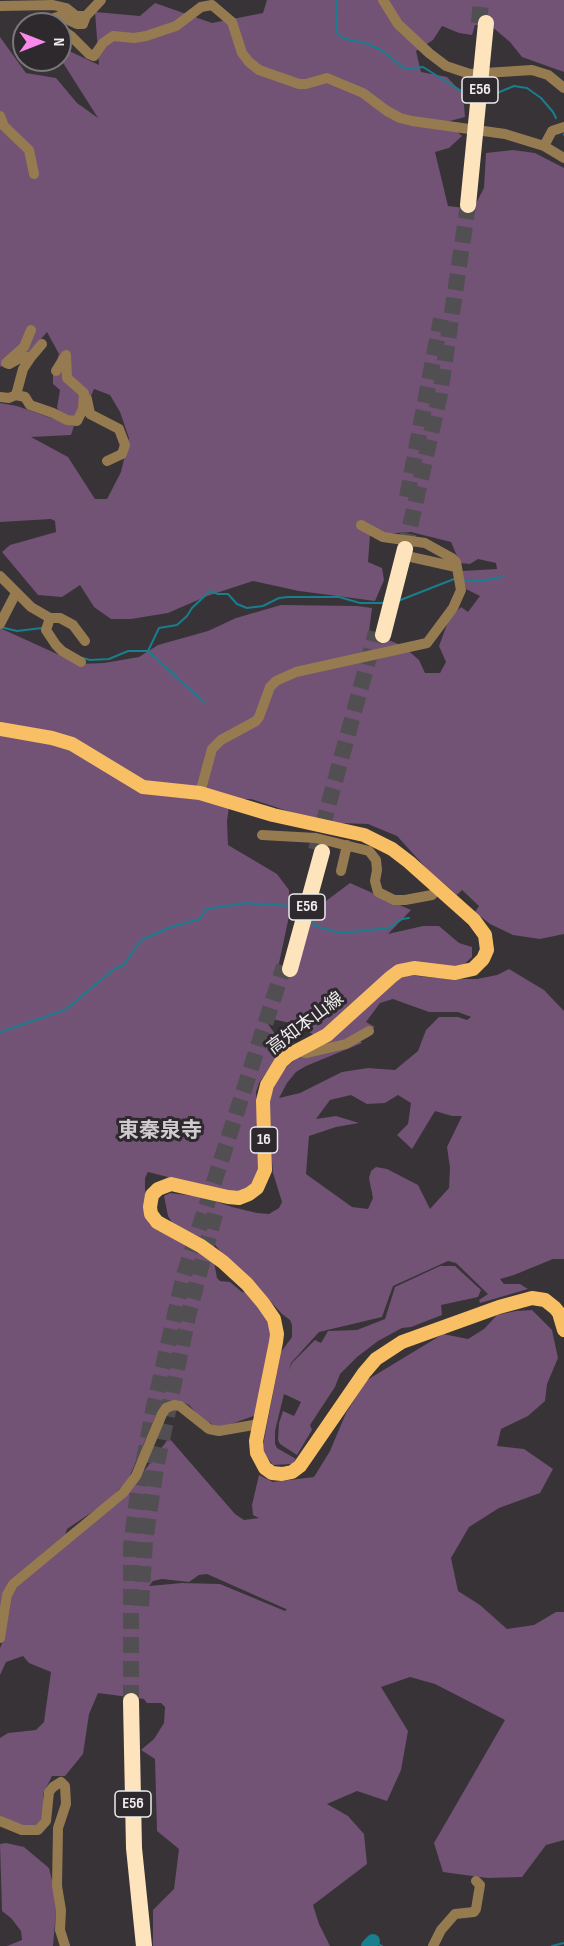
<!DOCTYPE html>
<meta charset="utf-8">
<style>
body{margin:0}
#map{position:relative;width:564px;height:1946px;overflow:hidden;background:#373337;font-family:"Sofia Sans Condensed",sans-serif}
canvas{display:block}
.north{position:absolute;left:12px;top:12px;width:60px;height:60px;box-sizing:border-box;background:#2d292d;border:2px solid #7a777a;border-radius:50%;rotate:90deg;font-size:16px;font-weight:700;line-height:24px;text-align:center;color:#eeebee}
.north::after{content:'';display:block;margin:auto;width:21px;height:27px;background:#f888ea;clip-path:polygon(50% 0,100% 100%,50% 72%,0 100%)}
</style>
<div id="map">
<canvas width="564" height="1946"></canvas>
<div class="north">N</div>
</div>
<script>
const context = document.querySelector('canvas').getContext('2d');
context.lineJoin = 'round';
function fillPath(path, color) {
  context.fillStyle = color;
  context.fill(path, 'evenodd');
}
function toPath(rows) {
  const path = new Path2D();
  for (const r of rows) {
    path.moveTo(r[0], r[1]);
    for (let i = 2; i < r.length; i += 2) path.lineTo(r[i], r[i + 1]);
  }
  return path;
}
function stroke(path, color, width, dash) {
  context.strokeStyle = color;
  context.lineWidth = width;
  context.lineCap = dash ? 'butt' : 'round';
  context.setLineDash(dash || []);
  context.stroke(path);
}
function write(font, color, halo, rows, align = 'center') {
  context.font = font + ' "Sofia Sans Condensed","Noto Sans JP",sans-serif';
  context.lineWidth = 6;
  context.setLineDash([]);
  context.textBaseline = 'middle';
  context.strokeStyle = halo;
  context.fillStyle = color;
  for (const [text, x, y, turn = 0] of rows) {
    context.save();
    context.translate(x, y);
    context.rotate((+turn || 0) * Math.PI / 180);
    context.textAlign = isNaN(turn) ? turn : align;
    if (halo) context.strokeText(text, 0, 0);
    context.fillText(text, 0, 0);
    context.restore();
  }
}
fillPath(toPath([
 [267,0,564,0,564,72,522,57,510,42,491,26,475,25,472,35,459,33,442,26,433,40,416,51,421,72,447,77,463,94,465,117,446,122,462,136,449,148,435,152,448,206,473,209,484,188,486,153,513,150,535,153,564,168,564,934,540,939,513,935,490,924,475,912,479,906,462,890,457,895,427,869,397,836,368,824,340,823,306,817,251,799,230,799,227,821,228,845,277,874,289,890,289,916,278,968,296,974,310,923,322,904,350,883,411,910,388,934,423,926,439,926,459,943,472,947,472,957,460,968,416,963,315,1036,299,1025,263,1017,275,1034,285,1037,288,1041,259,1083,256,1092,260,1165,250,1188,239,1191,223,1191,148,1172,145,1178,145,1214,149,1224,157,1230,202,1252,214,1262,217,1278,220,1281,230,1282,242,1292,248,1293,267,1319,272,1331,256,1415,226,1426,217,1427,200,1417,189,1405,180,1401,160,1406,128,1480,107,1502,67,1529,65,1535,8,1582,2,1597,0,1614,0,628,79,664,104,663,139,657,158,645,208,631,236,618,281,605,357,606,372,608,369,632,403,646,419,660,425,673,440,673,446,662,439,646,449,619,461,607,468,612,480,596,466,589,462,571,497,569,496,563,478,559,470,564,460,563,451,542,411,532,370,535,368,562,382,568,384,580,375,601,299,591,253,581,207,596,168,613,131,619,111,619,94,607,80,585,62,597,38,595,2,552,10,545,56,532,55,521,51,519,0,522,0,403,17,406,74,426,71,435,31,437,68,457,95,499,107,499,121,472,129,438,120,412,110,395,94,389,85,410,76,419,60,412,57,408,60,390,53,384,53,374,59,354,47,332,30,352,0,367,0,37,26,73,56,78,77,103,98,118,60,58,60,50,67,50,99,65,95,12,140,16,155,3,212,23,263,13],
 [509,969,544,990,564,1011,564,1259,553,1259,514,1275,500,1279,504,1284,520,1284,528,1289,480,1303,479,1300,488,1294,456,1263,448,1261,393,1286,382,1317,319,1332,291,1363,289,1370,292,1363,315,1340,321,1343,328,1331,357,1330,385,1319,395,1287,440,1266,455,1266,481,1290,478,1297,441,1305,442,1315,411,1327,402,1328,378,1341,357,1357,340,1374,335,1387,310,1425,312,1430,297,1455,280,1444,278,1440,279,1423,283,1411,294,1416,301,1402,284,1394,275,1431,275,1444,277,1448,296,1459,292,1464,273,1465,264,1453,263,1445,281,1352,292,1337,292,1325,290,1320,282,1314,249,1278,223,1255,213,1242,175,1227,168,1216,164,1196,170,1193,203,1197,232,1207,257,1213,269,1214,279,1208,282,1202,273,1173,270,1136,270,1099,276,1081,283,1070,297,1058,359,1040,362,1043,306,1066,296,1072,287,1083,279,1098,300,1093,342,1072,368,1068,395,1070,418,1051,426,1030,439,1017,458,1017,467,1020,471,1017,458,1012,429,1012,393,999,380,1003,366,1022,375,1027,349,1041,311,1050,393,981,406,975,451,979,477,979,497,975],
 [351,1095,367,1104,385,1103,398,1095,411,1103,408,1124,397,1135,412,1149,435,1111,452,1116,462,1116,447,1147,450,1168,449,1188,430,1209,418,1185,387,1169,376,1167,371,1171,369,1178,373,1198,368,1209,352,1207,306,1174,309,1136,336,1127,359,1123,336,1116,316,1119,330,1100],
 [532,1310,552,1330,558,1358,547,1384,545,1401,528,1416,501,1429,497,1446,524,1449,553,1469,540,1493,499,1508,469,1527,451,1558,458,1591,480,1605,507,1629,534,1625,556,1612,564,1612,564,1840,546,1845,522,1877,487,1878,443,1872,434,1843,505,1720,435,1684,410,1677,381,1687,408,1731,401,1770,387,1801,357,1791,327,1804,348,1816,364,1834,367,1864,313,1905,319,1924,330,1946,153,1946,153,1910,174,1889,179,1849,157,1831,155,1759,141,1750,154,1739,164,1723,165,1707,161,1703,147,1703,144,1699,98,1693,89,1714,83,1754,65,1776,52,1776,43,1794,43,1815,41,1819,36,1825,23,1826,0,1816,0,1738,8,1733,36,1730,44,1722,51,1672,29,1663,23,1656,6,1662,0,1675,0,1648,5,1635,12,1595,23,1578,123,1499,169,1438,235,1514,244,1520,259,1518,253,1515,252,1505,259,1475,273,1482,314,1477,330,1451,346,1413,367,1380,443,1334,468,1339,484,1329,497,1315,516,1311],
 [207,1574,286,1609,287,1609,285,1611,220,1584,182,1583,149,1586,153,1581,162,1579,189,1582,199,1575],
 [6,1843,24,1847,49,1868,57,1900,53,1946,7,1946,22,1940,21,1931,11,1918,2,1911,0,1844]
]), '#725275');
stroke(toPath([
 [336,0,337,33,343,38,368,44,383,51,405,69,423,67,471,97],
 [485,98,514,86,527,88,541,98,553,112,556,118],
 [564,134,564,135],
 [463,581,482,581,502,577],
 [398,601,454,579],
 [0,627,17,631,42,628],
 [148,651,204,702],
 [83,658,90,660,109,659,128,651,148,651,159,628,177,625,187,616,192,608,210,591,218,594,228,594,237,604,247,608,263,606,279,598,288,597,339,597,360,603,384,603],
 [312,917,315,926,341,933,389,928,402,919,409,918],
 [0,1032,65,1010,114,969,124,965,141,940,171,927,200,919,206,909,246,903,292,906,300,910],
 [373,1941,382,1946],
 [552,1946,564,1943]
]), '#197e8d', 2);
stroke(toPath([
 [368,1946,373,1941]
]), '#197e8d', 14);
stroke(toPath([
 [479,23,481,0],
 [407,497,441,319],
 [405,549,440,394,468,205],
 [316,850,376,632],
 [141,1606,145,1541,156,1468,189,1312,215,1214],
 [131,1701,131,1547,138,1492,153,1411,184,1275,284,966]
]), '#524f52', 16, [16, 8]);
stroke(toPath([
 [383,0,398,24,429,53,446,66,470,74,532,70,548,75,564,88],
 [0,6,53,5,66,8,76,16,86,16,83,24,77,24,60,16,37,24],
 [86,16,101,0],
 [60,29,71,36,89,54,94,56,103,43,113,36,134,38,146,36,176,26,201,7,212,5,232,22,242,53,249,62,259,70,299,84,306,84,327,78,363,93,387,111,400,118,412,121,505,134,544,146,564,158],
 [0,116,4,126,29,150,34,174],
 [544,146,552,131,564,127],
 [31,357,42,344],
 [16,395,25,397,30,405,53,413,67,420,77,421,83,409,84,393,67,378,66,355,56,371],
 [0,397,9,398,16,395,23,369,31,357,22,357,9,364,6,363,24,347,31,330],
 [87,399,90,414,119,429,125,445,122,454,107,461],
 [411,557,456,567],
 [0,576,31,607,50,618,60,618,73,625,85,641],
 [50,618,46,630,56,645,62,651,81,662],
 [0,624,16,593],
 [200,793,212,749,221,740,256,721,259,717,270,687,276,681,296,672,427,643,453,608,461,590,456,562,452,558,425,543,383,537,361,525],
 [262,835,316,838,369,851,376,860,377,870,375,881,378,892,394,900,405,900,432,895,438,889],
 [341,871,347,845],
 [296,1051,307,1053,346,1044,369,1031],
 [0,1638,7,1595,13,1584,123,1493,136,1476,162,1414,166,1408,174,1405,180,1406,209,1429,219,1431,259,1424],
 [0,1821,22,1830,38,1830,46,1821,49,1792,53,1787,61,1782,65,1786,66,1804,58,1828,57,1886,61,1910,60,1930,65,1946],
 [433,1946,441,1930,455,1914,474,1912,476,1909,480,1885,476,1881]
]), '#967b51', 10);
stroke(toPath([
 [0,729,52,738,72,744,143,787,200,793,273,815,364,835,392,849,409,862,474,920,485,935,487,950,483,959,473,969,455,973,414,968,399,971,391,977,327,1035,289,1055,281,1062,267,1085,263,1101,265,1170,257,1188,249,1194,239,1198,228,1197,171,1184,158,1189,152,1195,150,1207,151,1214,157,1222,201,1246,223,1262,247,1284,263,1303,274,1319,277,1334,276,1342,256,1441,257,1453,265,1468,272,1473,282,1474,292,1472,300,1466,364,1373,376,1359,402,1342,499,1307,532,1298,545,1300,555,1308,559,1313,564,1330]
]), '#f8bf65', 14);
stroke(toPath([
 [468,205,486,23],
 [383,635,405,549],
 [290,969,322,852],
 [131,1701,134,1848,144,1946]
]), '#fee4bc', 16);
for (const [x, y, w] of [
 [480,90,36],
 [307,907,36],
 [264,1140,27],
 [133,1804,36]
]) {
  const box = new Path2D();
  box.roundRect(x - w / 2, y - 13, w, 26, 4.5);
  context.fillStyle = '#2d292d';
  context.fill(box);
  stroke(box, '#eeebee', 1.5);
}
write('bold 16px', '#eeebee', null, [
 ["E56",480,90],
 ["E56",307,907],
 ["16",264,1140],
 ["E56",133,1804]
]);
write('18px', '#eeebee', '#2d292d', [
 ["高知本山線",306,1024,-37]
]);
write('bold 21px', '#cfcbcf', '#2d292d', [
 ["東秦泉寺",160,1132]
]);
</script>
